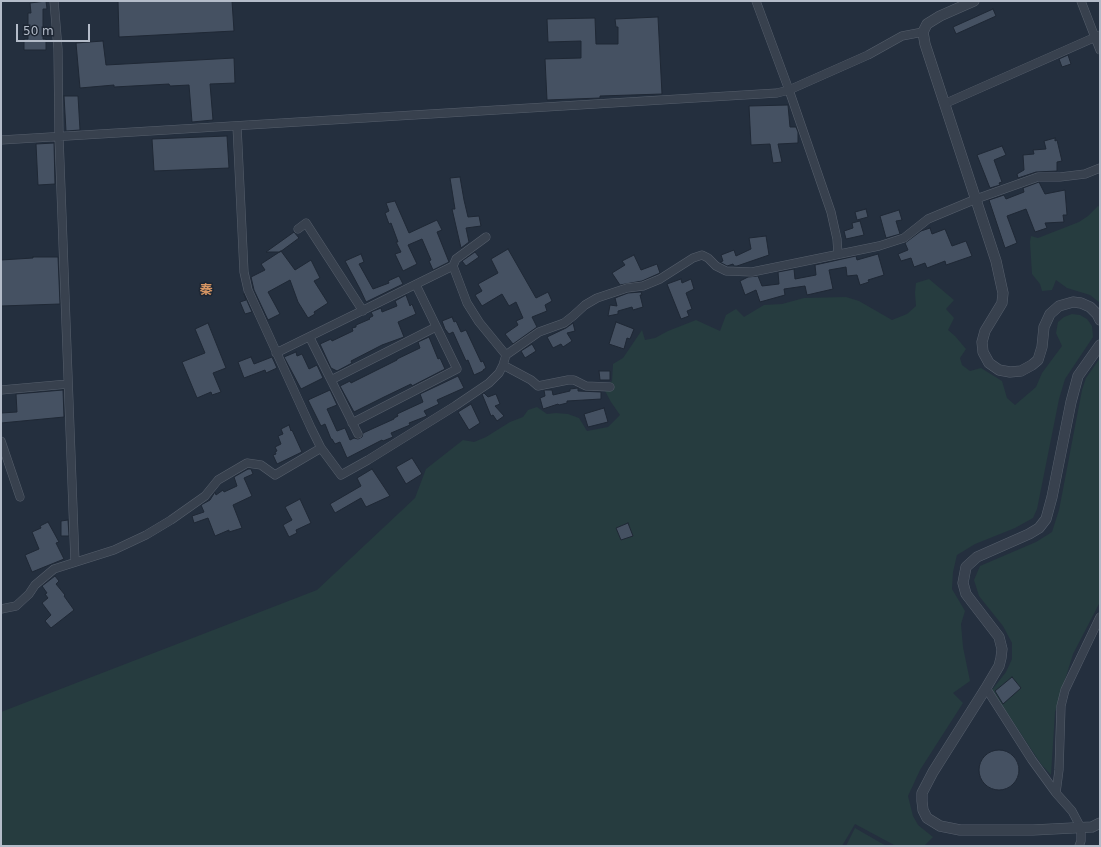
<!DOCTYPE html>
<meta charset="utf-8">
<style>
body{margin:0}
#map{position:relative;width:1101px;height:847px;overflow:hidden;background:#242f3e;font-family:"DejaVu Sans",sans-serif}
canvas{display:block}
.frame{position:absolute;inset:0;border:2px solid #b4bcc9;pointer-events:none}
.scale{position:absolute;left:16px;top:24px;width:74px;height:18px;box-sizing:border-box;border:2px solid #b4bcc9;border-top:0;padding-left:5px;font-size:12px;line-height:14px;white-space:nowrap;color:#b4bcc9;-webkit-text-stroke:3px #1d2633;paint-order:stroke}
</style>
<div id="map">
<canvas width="1101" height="847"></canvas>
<div class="frame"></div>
<div class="scale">50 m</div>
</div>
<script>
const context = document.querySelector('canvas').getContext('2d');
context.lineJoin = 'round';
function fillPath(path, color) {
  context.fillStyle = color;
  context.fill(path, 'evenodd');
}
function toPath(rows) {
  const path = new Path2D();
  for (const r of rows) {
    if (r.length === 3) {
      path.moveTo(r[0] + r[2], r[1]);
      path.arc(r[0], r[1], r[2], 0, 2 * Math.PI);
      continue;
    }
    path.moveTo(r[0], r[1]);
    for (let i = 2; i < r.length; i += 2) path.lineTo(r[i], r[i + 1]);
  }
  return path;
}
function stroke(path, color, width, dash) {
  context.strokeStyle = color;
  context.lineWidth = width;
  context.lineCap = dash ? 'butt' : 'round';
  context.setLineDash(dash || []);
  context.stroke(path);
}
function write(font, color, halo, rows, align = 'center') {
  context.font = font + ' "DejaVu Sans","Noto Sans JP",sans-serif';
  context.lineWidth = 3;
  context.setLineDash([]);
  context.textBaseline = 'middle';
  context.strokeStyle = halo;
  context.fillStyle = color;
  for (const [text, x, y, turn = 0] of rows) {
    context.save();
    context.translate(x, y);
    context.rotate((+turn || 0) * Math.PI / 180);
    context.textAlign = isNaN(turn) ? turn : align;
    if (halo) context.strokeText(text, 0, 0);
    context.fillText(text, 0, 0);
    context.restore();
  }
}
fillPath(toPath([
 [1098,206,1100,207,1100,303,1090,295,1067,288,1056,280,1052,290,1042,291,1040,284,1032,274,1030,242,1031,236,1038,238,1079,222,1088,216],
 [929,279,954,300,946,309,954,318,948,330,955,336,966,349,960,358,962,365,970,371,981,368,1002,381,1007,398,1015,405,1036,387,1042,373,1062,346,1056,333,1058,322,1064,317,1072,314,1080,315,1087,319,1092,326,1093,337,1065,379,1059,399,1037,509,1033,518,1015,528,975,544,957,555,953,572,952,589,965,611,961,624,963,647,970,681,953,693,963,703,920,770,908,796,913,816,918,825,933,837,924,846,896,846,855,824,842,846,1,846,1,712,317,590,415,498,426,469,463,440,474,442,486,437,510,422,523,417,528,410,537,407,547,414,556,413,568,414,579,418,587,431,608,427,620,415,611,402,604,389,612,381,613,364,623,358,642,330,645,340,655,338,668,331,696,320,720,331,726,315,736,309,744,317,764,305,782,304,804,298,846,297,859,301,892,320,907,314,916,306,915,293,916,283],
 [1100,358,1100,602,1073,654,1055,712,1051,775,1041,764,992,690,1006,672,1012,659,1012,643,1003,626,979,596,974,580,980,566,1036,542,1052,532,1059,510,1082,390,1086,378],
 [855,828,881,843,887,846,846,846]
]), '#263c3f');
const building = toPath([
 [46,1,47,9,43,9,43,39,46,39,46,50,24,50,24,39,28,39,28,13,31,13,30,3,46,1],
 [118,1,232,1,234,31,119,37,118,1],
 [993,9,996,16,956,34,953,27,993,9],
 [658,17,662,94,600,96,600,98,547,100,545,59,581,58,581,41,548,42,547,19,595,18,596,44,618,44,618,27,616,27,615,19,658,17],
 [103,41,106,65,234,58,235,83,210,84,213,120,192,122,189,85,170,86,169,84,114,87,114,85,80,88,76,43,103,41],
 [1068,55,1071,64,1062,67,1059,59,1068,55],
 [64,96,78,96,80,130,66,131,64,96],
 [788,105,790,127,796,127,798,132,798,143,778,144,782,162,773,163,770,144,751,145,749,106,788,105],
 [227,136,229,168,154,171,152,139,227,136],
 [1055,138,1055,141,1057,140,1062,161,1057,162,1057,171,1036,172,1018,178,1017,174,1024,170,1023,155,1034,154,1033,150,1046,149,1044,141,1055,138],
 [54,143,55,184,38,185,36,144,54,143],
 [1002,146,1006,155,994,160,1002,182,999,183,1000,185,990,188,977,155,1002,146],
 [460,177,464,200,468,217,479,216,481,226,466,228,469,242,461,248,452,209,455,209,450,178,460,177],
 [1039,182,1045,194,1065,190,1067,215,1063,215,1064,222,1045,223,1047,228,1035,232,1026,209,1007,216,1017,243,1005,248,989,200,1004,195,1006,199,1024,192,1023,188,1039,182],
 [395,201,409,233,437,220,442,230,437,232,449,262,433,270,429,261,431,260,422,239,408,245,417,264,403,271,395,254,401,252,396,242,398,242,391,223,389,224,385,213,389,211,386,203,395,201],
 [866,209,868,217,857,220,855,212,866,209],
 [899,210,902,220,896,221,900,234,886,238,880,216,899,210],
 [860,221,864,235,846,239,844,231,853,228,852,223,860,221],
 [930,228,932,234,945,229,952,246,966,241,972,256,946,265,945,261,927,268,925,263,914,267,911,258,901,261,898,254,908,250,905,243,921,231,930,228],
 [294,232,299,238,280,252,266,252,294,232],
 [766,236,769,255,737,266,734,266,733,264,727,266,720,262,723,261,721,255,734,250,736,256,751,249,749,238,766,236],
 [508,249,536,298,548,292,552,301,545,305,547,311,532,317,537,327,513,344,505,334,518,325,516,321,523,318,516,302,509,306,502,294,482,306,475,295,482,291,478,284,498,273,491,259,508,249],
 [281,251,295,270,311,260,320,278,314,281,328,303,314,312,315,314,308,318,298,302,290,280,268,292,280,314,268,320,254,290,251,277,265,270,261,264,281,251],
 [475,252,479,257,466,266,462,261,475,252],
 [361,254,364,262,359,264,373,289,389,283,388,281,399,276,403,284,366,302,360,289,345,261,361,254],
 [878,254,884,275,868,280,869,282,860,285,857,275,847,276,846,267,829,270,833,289,807,295,805,286,784,289,785,295,760,302,756,290,745,295,740,281,748,277,758,276,762,286,779,284,778,272,794,269,795,279,816,275,815,265,856,256,857,260,878,254],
 [634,255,641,270,657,264,660,273,642,281,620,285,612,273,625,265,622,261,634,255],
 [33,257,58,257,60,304,1,306,1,260,33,258,33,257],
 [681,279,682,283,691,279,694,289,686,293,692,309,687,311,689,316,681,319,667,284,681,279],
 [641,292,642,295,640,295,643,307,633,310,632,307,618,311,618,314,608,316,610,305,617,306,615,298,628,293,641,292],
 [244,294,252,312,245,314,240,302,246,300,244,294],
 [406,295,410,306,412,304,416,314,398,322,404,337,382,345,351,361,352,363,337,371,331,368,320,344,331,339,332,341,353,331,352,328,356,327,356,325,370,319,369,318,373,316,371,312,381,308,382,312,397,306,395,301,406,295],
 [452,317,454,322,456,321,461,332,466,330,481,362,483,361,486,368,483,370,483,371,474,375,468,360,466,361,453,332,449,334,445,329,442,321,452,317],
 [616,322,634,329,630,339,627,338,624,349,609,344,616,322],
 [208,323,226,368,213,373,221,392,212,395,211,392,197,398,182,362,205,353,195,329,208,323],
 [573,323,575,331,567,333,572,341,563,347,561,344,553,348,547,337,566,328,573,323],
 [429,337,438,359,440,358,445,369,412,386,411,384,384,397,354,412,340,386,350,381,351,383,397,360,397,359,420,348,418,342,429,337],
 [532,344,536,351,525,358,521,351,532,344],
 [296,352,297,356,302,354,309,369,317,365,323,378,301,389,284,357,296,352],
 [251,357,254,364,272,357,277,368,266,373,265,370,244,378,238,362,251,357],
 [599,371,610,371,610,380,600,380,599,371],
 [458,376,464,388,437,400,439,404,424,411,427,416,409,423,410,425,391,433,393,437,383,441,382,440,347,458,340,442,335,444,332,439,331,439,325,424,321,426,308,400,330,390,337,405,327,409,337,431,345,428,350,440,354,438,358,439,362,437,363,433,394,419,394,418,398,416,397,414,423,402,420,394,458,376],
 [578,388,578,391,601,392,601,399,567,401,567,403,559,405,558,404,543,409,540,398,545,396,544,390,552,390,553,395,570,391,570,389,578,388],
 [63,390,64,417,1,423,1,413,17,412,16,394,63,390],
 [484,393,488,397,496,394,500,404,495,406,504,416,497,421,493,415,491,416,482,394,484,393],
 [471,404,480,423,469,430,458,412,471,404],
 [604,408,608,422,588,427,584,414,604,408],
 [289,425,291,431,292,430,302,452,277,464,273,455,276,454,275,452,277,451,275,447,281,444,278,436,283,434,281,429,289,425],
 [412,458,422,474,406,484,396,467,412,458],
 [248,469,251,469,253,474,244,478,252,496,233,505,242,528,229,532,229,530,215,536,208,518,194,523,192,516,204,512,201,505,210,500,215,492,216,495,223,490,224,492,237,486,234,477,248,469],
 [372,469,390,496,366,507,361,498,335,513,330,504,361,486,357,478,372,469],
 [300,499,311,523,296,530,297,533,289,537,283,525,292,520,285,507,300,499],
 [68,520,69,536,61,536,61,521,68,520],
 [48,522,59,542,56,543,64,559,32,572,25,555,39,549,32,532,41,528,40,526,48,522],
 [628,523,633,536,621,540,616,528,628,523],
 [55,576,59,581,56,584,65,595,64,596,74,610,51,628,45,621,51,615,42,603,48,598,45,594,47,593,42,586,55,576],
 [1012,677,1021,688,1003,704,995,691,1012,677],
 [999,770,20]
]);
fillPath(building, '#455162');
stroke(building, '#1f2835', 1);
const minor = toPath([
 [54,1,58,49,59,137,75,562],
 [756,1,789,90,831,212,837,239,838,254],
 [1081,1,1100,50],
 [944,104,1100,35],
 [237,126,244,272,248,290,311,428,321,448,341,475,368,460,455,406,489,383,499,373,503,365,506,355,539,332,564,323,573,316,585,305,597,298,627,288,643,286,660,279,693,258,702,255,708,258,716,266,726,271,752,272,879,246,904,238,928,219,976,199,1038,177,1060,177,1085,174,1100,168],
 [1,140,777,93,789,90,868,55,902,36,923,32],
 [298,229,306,223,363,311],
 [453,266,467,303,479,322,506,355],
 [310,338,358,434],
 [276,353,453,266,456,259,486,237],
 [503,365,531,380,538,386,568,380,574,380,586,386,610,387],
 [331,380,436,327],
 [1,390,68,384],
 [352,423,457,369,416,285],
 [1,441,20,497],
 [1,609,16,606,29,594,35,585,54,569,114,550,146,535,171,520,205,496,218,480,247,463,261,465,275,475,321,448],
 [986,688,1032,760,1056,793,1072,811,1081,828,1081,841,1079,846],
 [1056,793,1059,770,1061,706,1065,690,1100,617]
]);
const tertiary = toPath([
 [974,1,940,16,927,24,923,32,925,44,996,261,1003,293,1002,303,985,331,982,342,983,352,989,363,999,370,1010,372,1021,371,1032,365,1038,360,1042,347,1044,327,1050,314,1059,306,1073,302,1081,303,1090,307,1097,314,1100,320],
 [1100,345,1078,376,1071,402,1052,497,1046,519,1039,528,1029,534,977,557,966,567,963,583,966,594,999,637,1002,649,1001,658,999,666,986,688,933,772,922,793,922,801,923,810,927,818,940,826,960,830,1033,830,1092,827,1100,823]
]);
stroke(minor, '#565f6c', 9);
stroke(tertiary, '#565f6c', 11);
stroke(minor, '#38414e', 8);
stroke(tertiary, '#38414e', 10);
write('bold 13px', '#d59563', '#1d2633', [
 ["秦",206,291]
]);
</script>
